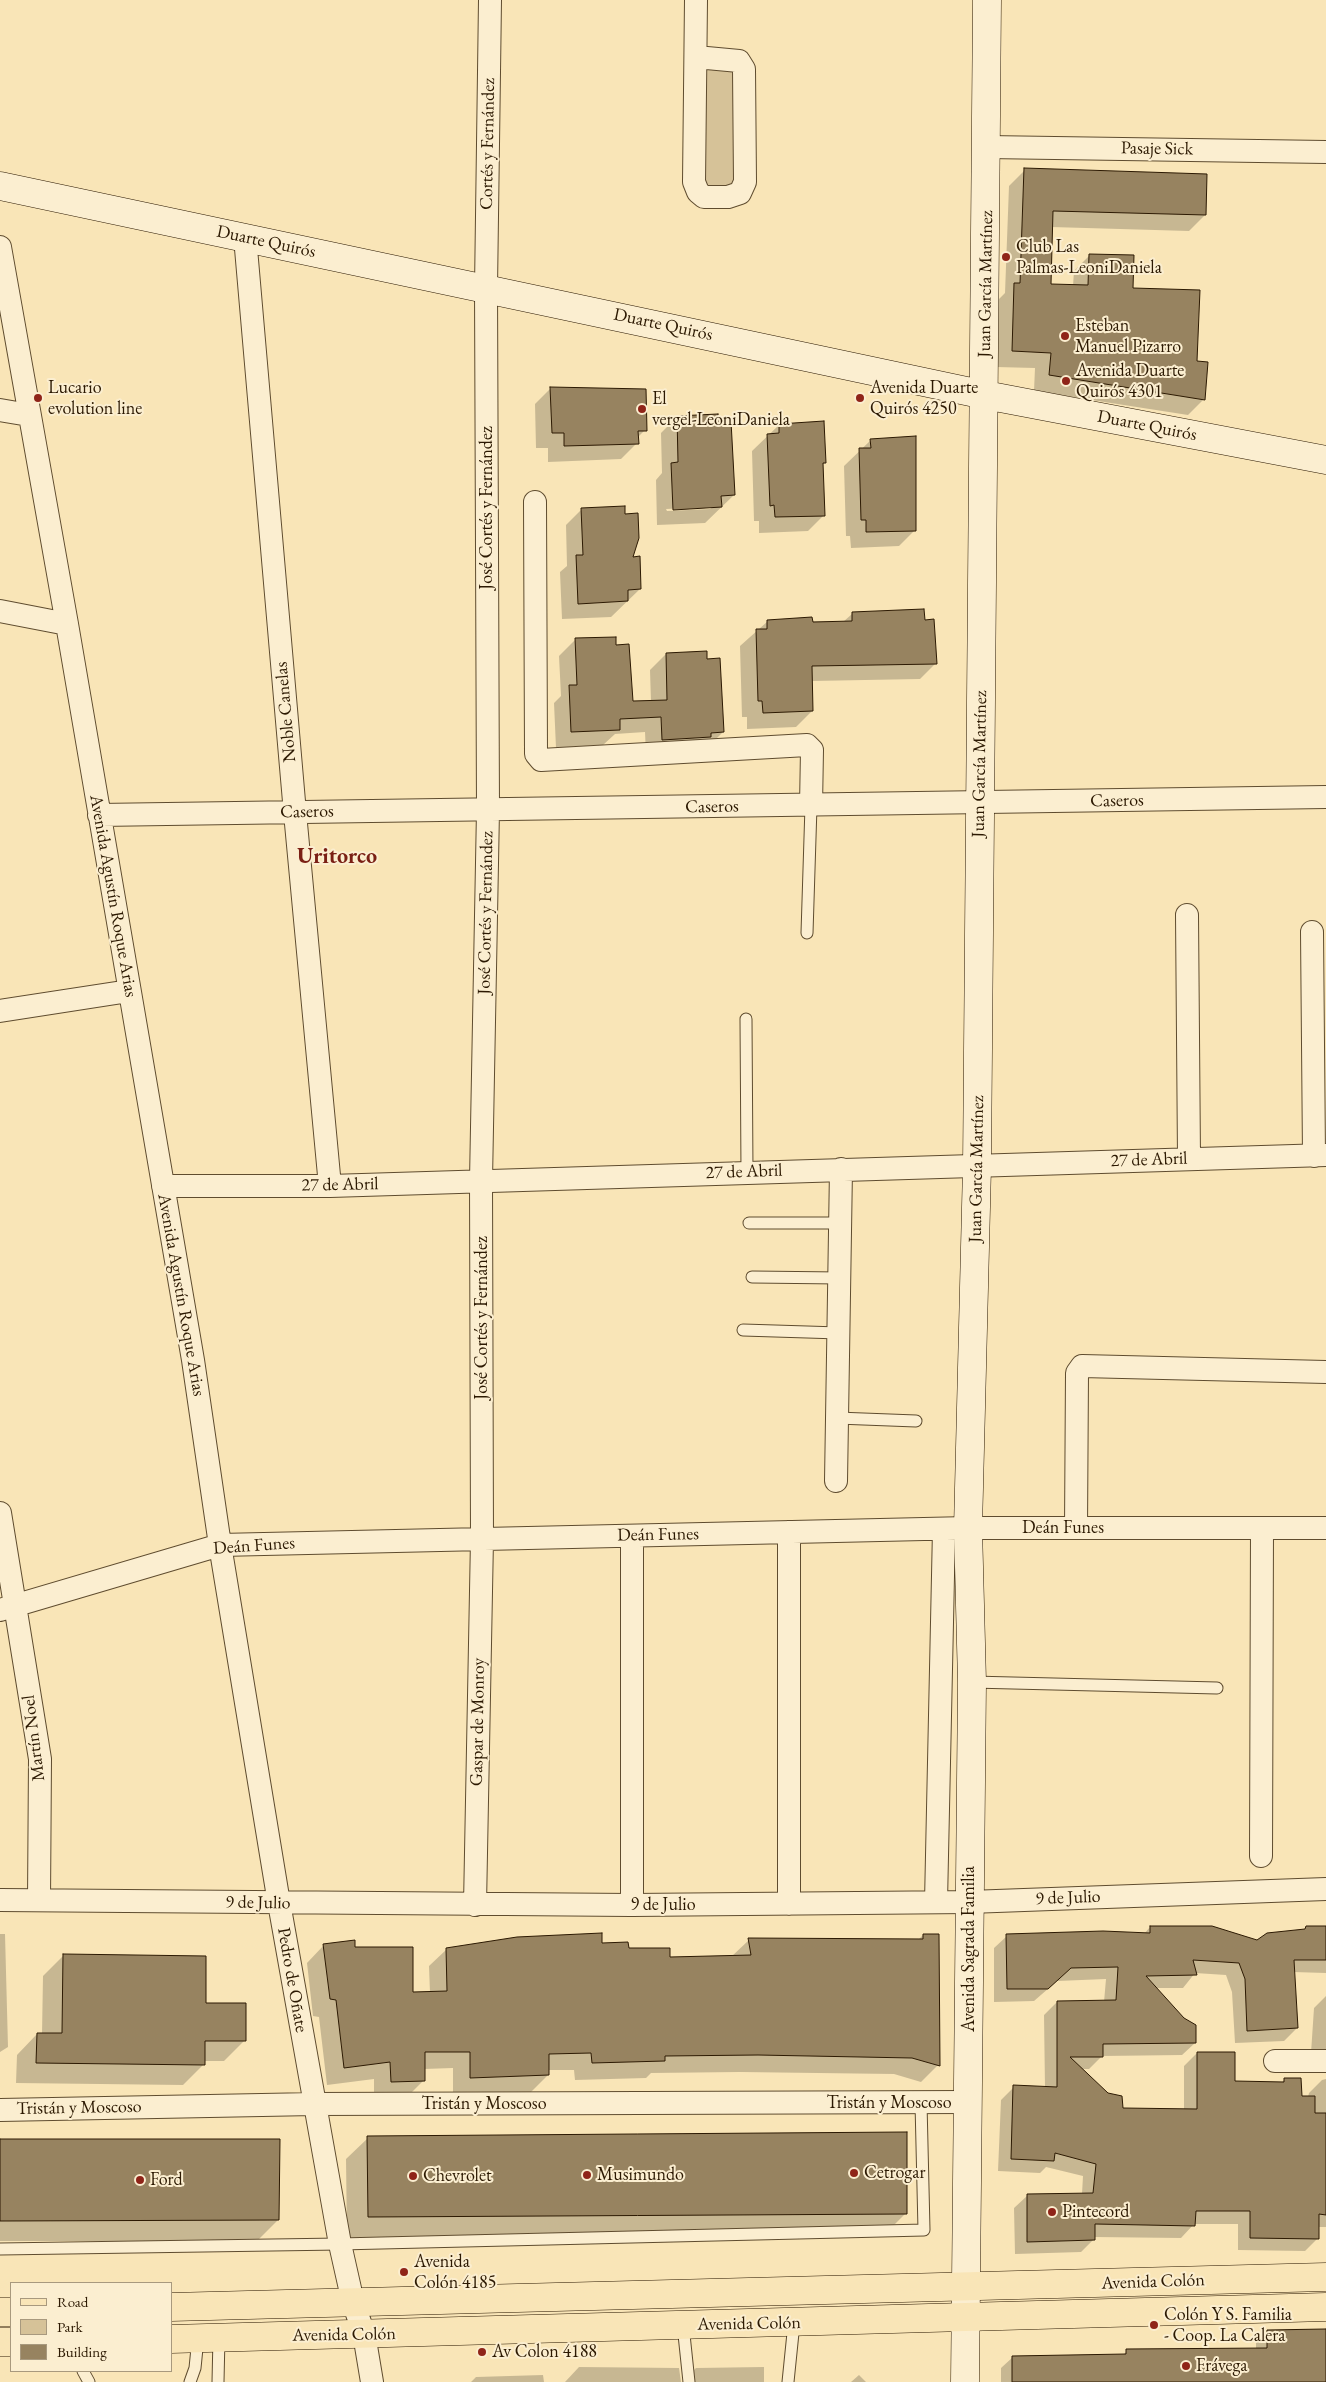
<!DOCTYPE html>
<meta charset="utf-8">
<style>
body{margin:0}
#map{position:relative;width:1326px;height:2382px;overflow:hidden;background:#f9e5b7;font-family:"EB Garamond",serif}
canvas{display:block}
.legend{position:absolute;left:10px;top:2282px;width:162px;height:90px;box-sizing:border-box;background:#fbeed0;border:1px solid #a8997e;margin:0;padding:6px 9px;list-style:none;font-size:15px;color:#2c1902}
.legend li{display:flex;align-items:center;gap:10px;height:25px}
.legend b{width:25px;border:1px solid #a8997e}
</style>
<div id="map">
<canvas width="1326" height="2382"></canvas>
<ul class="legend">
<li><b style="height:6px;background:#f9e5b7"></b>Road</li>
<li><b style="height:14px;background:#d6c298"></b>Park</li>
<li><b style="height:14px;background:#978360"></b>Building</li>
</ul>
</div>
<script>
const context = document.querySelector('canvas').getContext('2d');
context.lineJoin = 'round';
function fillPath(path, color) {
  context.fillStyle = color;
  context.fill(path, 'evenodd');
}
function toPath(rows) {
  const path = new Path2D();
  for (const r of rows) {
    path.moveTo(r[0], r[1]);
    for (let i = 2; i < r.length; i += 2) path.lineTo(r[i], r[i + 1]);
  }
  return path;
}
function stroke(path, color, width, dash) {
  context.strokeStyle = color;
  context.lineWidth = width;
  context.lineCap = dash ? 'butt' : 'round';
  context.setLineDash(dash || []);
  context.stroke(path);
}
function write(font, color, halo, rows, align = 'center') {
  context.font = font + ' "EB Garamond",serif';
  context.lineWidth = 4;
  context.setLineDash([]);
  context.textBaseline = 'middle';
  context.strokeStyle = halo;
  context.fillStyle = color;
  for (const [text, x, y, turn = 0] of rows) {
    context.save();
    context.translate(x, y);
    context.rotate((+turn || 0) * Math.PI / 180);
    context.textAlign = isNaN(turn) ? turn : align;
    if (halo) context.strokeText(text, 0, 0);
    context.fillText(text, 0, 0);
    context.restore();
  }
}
fillPath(toPath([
 [696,57,739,61,745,182,704,197]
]), '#d6c298');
fillPath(toPath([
 [1025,170,1205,215,1189,231,1051,227,1049,285,1073,286,1074,271,1090,255,1131,289,1196,362,1204,399,1188,415,1034,391,1035,368,996,367,998,300,1005,293,1009,186],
 [551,388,645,430,637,438,637,443,621,459,548,462,548,448,536,448,535,404],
 [677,417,717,423,734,495,705,523,657,525,656,480,662,473,661,433],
 [713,507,710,509,667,511,666,509],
 [779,425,825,463,822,465,824,515,808,531,759,533,759,521,754,521,752,451],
 [871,440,915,530,899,546,851,548,850,536,846,536,844,466],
 [582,509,632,558,640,589,611,617,562,619,560,572,567,566,566,525],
 [852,614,923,621,936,663,920,679,811,681,812,711,796,727,747,729,747,717,742,717,740,646,768,621,843,622],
 [575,640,615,646,632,703,651,702,650,670,666,654,706,660,723,732,707,748,646,755,645,732,615,734,603,745,556,748,554,703,561,696,559,656],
 [1150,1927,1257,1942,1304,1930,1307,1927,1326,1927,1326,1973,1293,1972,1297,2028,1284,2041,1235,2043,1232,1992,1226,1975,1195,1973,1183,1988,1155,1988,1195,2043,1182,2055,1102,2056,1089,2069,1081,2069,1121,2109,1184,2110,1184,2066,1197,2053,1234,2082,1281,2083,1285,2079,1301,2097,1308,2097,1309,2093,1322,2080,1326,2079,1326,2227,1318,2227,1318,2238,1305,2251,1238,2250,1238,2224,1194,2224,1181,2238,1094,2237,1094,2239,1081,2252,1015,2254,1014,2208,1027,2196,1082,2194,1083,2176,1046,2167,1040,2173,998,2171,1001,2100,1014,2087,1045,2088,1044,2015,1057,2002,1104,2002,1106,1979,1057,1981,1034,2001,994,2002,994,1948,1007,1936,1144,1934],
 [0,1934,5,1934,8,2047,0,2052],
 [923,1935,938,2065,921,2082,894,2074,740,2072,651,2073,646,2078,575,2080,574,2070,548,2070,548,2075,531,2092,453,2095,453,2068,424,2069,424,2080,407,2097,374,2099,374,2079,327,2085,319,2017,313,2016,307,1963,324,1945,354,1948,412,1993,430,1993,429,1966,447,1949,601,1945,669,1958,731,1957,749,1940,918,1940],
 [64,1955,204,2004,245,2040,224,2061,204,2061,204,2064,183,2085,16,2083,17,2055,37,2034,42,2034,43,1976],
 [1326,1996,1326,2053,1311,2053,1314,2008],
 [368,2138,906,2213,884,2235,347,2238,346,2159],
 [0,2141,278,2220,257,2241,0,2241],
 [1326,2330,1326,2382,1001,2382,1001,2368,1013,2357,1122,2356,1127,2351,1256,2349,1256,2342,1267,2331],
 [579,2367,679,2368,681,2382,565,2382],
 [764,2367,764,2382,682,2382,696,2368],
 [543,2375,544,2382,471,2382,476,2377],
 [859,2375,866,2382,851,2382]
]), '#0003');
const building = toPath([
 [1024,168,1207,174,1206,215,1053,211,1051,284,1088,285,1089,254,1134,255,1133,288,1200,290,1197,361,1208,362,1205,400,1049,375,1051,353,1012,351,1014,283,1020,283,1024,168],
 [550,387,646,389,647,431,638,431,639,444,564,446,564,433,552,433,550,387],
 [718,414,718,422,731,421,735,495,721,496,722,507,673,510,671,463,678,462,677,416,718,414],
 [824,421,826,463,823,463,825,516,775,517,774,505,770,506,767,434,779,433,779,424,824,421],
 [916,436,916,531,866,532,866,520,861,520,859,448,871,448,870,439,916,436],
 [625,506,625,514,638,513,639,538,633,557,640,556,641,589,628,590,628,601,578,604,576,555,583,555,581,508,625,506],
 [924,609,925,620,934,619,937,664,812,666,813,711,763,713,762,701,758,701,756,629,767,629,767,620,812,617,813,622,852,621,852,612,924,609],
 [616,637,616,645,629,644,633,701,667,700,666,653,707,651,707,659,720,658,724,732,711,733,711,737,662,740,661,717,620,719,620,730,571,732,569,685,577,685,575,638,616,637],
 [1150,1926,1212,1926,1257,1940,1267,1933,1305,1929,1306,1926,1326,1926,1326,1960,1294,1960,1298,2028,1247,2031,1245,1979,1239,1963,1193,1960,1197,1975,1146,1976,1184,2018,1196,2025,1196,2043,1103,2044,1103,2057,1070,2057,1108,2093,1122,2096,1123,2108,1197,2109,1197,2052,1235,2052,1235,2081,1284,2082,1284,2078,1301,2078,1302,2096,1315,2096,1315,2113,1326,2113,1326,2215,1319,2214,1319,2239,1250,2238,1250,2211,1196,2211,1195,2226,1095,2224,1095,2240,1027,2242,1027,2194,1093,2193,1096,2164,1055,2153,1054,2161,1011,2159,1013,2085,1057,2087,1057,2001,1116,2000,1118,1967,1071,1968,1048,1989,1007,1989,1006,1934,1103,1931,1150,1933,1150,1926],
 [602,1933,602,1943,628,1942,629,1948,670,1948,670,1957,751,1955,748,1938,923,1939,923,1934,939,1934,940,2066,912,2058,758,2055,665,2056,665,2061,592,2063,591,2053,549,2054,549,2075,470,2078,470,2052,425,2052,425,2081,391,2082,390,2062,344,2068,336,2000,330,1999,323,1944,355,1940,355,1947,413,1947,413,1992,447,1991,446,1948,517,1937,602,1933],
 [63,1954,206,1956,206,2003,246,2003,246,2041,205,2041,205,2065,36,2063,37,2033,62,2033,63,1954],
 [907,2132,907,2214,368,2217,367,2136,907,2132],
 [0,2139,280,2139,279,2220,0,2221,0,2139],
 [1326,2329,1326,2382,1012,2382,1012,2356,1126,2354,1126,2349,1267,2348,1267,2330,1326,2329]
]);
fillPath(building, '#978360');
stroke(building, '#2c1902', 1);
const lane = toPath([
 [807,933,811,806],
 [746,1019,747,1172],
 [749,1223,841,1223],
 [752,1277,840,1278],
 [743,1330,839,1333],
 [837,1418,916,1421],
 [972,1682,1217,1688],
 [0,2249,340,2244,924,2230,921,2103],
 [683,2325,689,2382],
 [83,2371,89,2382],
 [190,2382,195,2368,198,2338],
 [218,2382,219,2337],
 [788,2382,794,2323]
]);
const street = toPath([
 [696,0,694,182,698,192,704,197,728,197,740,193,745,182,744,69,739,61,696,57],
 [987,147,1326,152],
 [245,237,295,813,330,1186],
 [0,247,67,624,193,1360,220,1545,279,1903,340,2244,353,2302,364,2334,372,2382],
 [0,410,29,415],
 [535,502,536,754,541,760,807,745,812,750,811,806],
 [0,611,67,624],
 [99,815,1326,797],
 [1187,915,1189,1158],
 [1312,932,1314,1156],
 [0,1011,129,991],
 [163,1186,330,1186,1326,1155],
 [836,1481,841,1169],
 [0,1513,40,1759,39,1900],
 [1076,1528,1077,1373,1082,1366,1326,1372],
 [0,1610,220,1545,968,1528,1326,1528],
 [1261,1856,1262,1528],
 [0,1900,632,1905,969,1902,1326,1889],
 [936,1902,944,1529],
 [789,1904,789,1532],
 [475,1905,482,1539,481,1180,488,810,486,288,490,0],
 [632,1905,632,1536],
 [1275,2061,1326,2061],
 [0,2110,314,2104,968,2102]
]);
const secondary = toPath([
 [0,186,985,395,1326,460],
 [965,2382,972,1682,968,1528,977,1167,987,0]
]);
const primary = toPath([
 [171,2307,1326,2277],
 [0,2312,11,2312],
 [171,2339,1326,2307],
 [0,2342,11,2342]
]);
stroke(lane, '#5f4c2f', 13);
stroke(street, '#5f4c2f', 24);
stroke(secondary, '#2c1902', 29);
stroke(primary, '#2c1902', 29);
stroke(lane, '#fbeed0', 11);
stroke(street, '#fbeed0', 22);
stroke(secondary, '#fbeed0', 28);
stroke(primary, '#f9e5b7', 28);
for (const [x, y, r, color] of [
 [1006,257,5,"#8f2418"],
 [1065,336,5,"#8f2418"],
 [1066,381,5,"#8f2418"],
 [38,398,5,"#8f2418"],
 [860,398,5,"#8f2418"],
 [642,409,5,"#8f2418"],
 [854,2173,5,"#8f2418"],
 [587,2175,5,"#8f2418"],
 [413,2176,5,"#8f2418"],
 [140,2180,5,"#8f2418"],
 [1052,2212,5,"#8f2418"],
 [404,2272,5,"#8f2418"],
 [1154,2325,5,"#8f2418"],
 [482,2352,5,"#8f2418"],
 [1186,2366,5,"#8f2418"]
]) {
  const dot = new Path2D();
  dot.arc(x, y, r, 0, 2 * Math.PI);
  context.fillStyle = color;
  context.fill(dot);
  stroke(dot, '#fbeed0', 2);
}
write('18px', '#2c1902', '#fbeed0', [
 ["Cortés y Fernández",488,144,-89],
 ["Pasaje Sick",1157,149,1],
 ["Duarte Quirós",266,242,12],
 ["Juan García Martínez",986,284,-89],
 ["Duarte Quirós",663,325,12],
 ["Duarte Quirós",1147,426,11],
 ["José Cortés y Fernández",487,508,-90],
 ["Noble Canelas",286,712,-95],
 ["Juan García Martínez",980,764,-89],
 ["Caseros",1117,801,-1],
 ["Caseros",712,807,-1],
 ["Caseros",307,812,-1],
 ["Avenida Agustín Roque Arias",113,896,80],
 ["José Cortés y Fernández",486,913,-89],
 ["27 de Abril",1149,1160,-2],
 ["Juan García Martínez",977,1169,-89],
 ["27 de Abril",744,1172,-2],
 ["27 de Abril",340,1185,-1],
 ["Avenida Agustín Roque Arias",181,1295,80],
 ["José Cortés y Fernández",482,1318,-90],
 ["Deán Funes",1063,1528],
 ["Deán Funes",658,1535,-1],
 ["Deán Funes",254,1546,-4],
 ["Gaspar de Monroy",478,1722,-89],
 ["Martín Noel",34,1738,-97],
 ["9 de Julio",1068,1898,-2],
 ["9 de Julio",258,1903,1],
 ["9 de Julio",663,1905],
 ["Avenida Sagrada Familia",969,1949,-90],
 ["Pedro de Oñate",292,1980,80],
 ["Tristán y Moscoso",889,2103],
 ["Tristán y Moscoso",484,2104],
 ["Tristán y Moscoso",79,2108,-1],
 ["Avenida Colón",1153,2282,-2],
 ["Avenida Colón",749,2324,-1],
 ["Avenida Colón",344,2335,-1]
]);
write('18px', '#2c1902', '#fbeed0', [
 ["Club Las",1016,247],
 ["Palmas-LeoniDaniela",1016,268],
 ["Esteban",1075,326],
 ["Manuel Pizarro",1075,347],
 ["Avenida Duarte",1076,371],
 ["Quirós 4301",1076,392],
 ["Lucario",48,388],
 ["evolution line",48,409],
 ["Avenida Duarte",870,388],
 ["Quirós 4250",870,409],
 ["El",652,399],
 ["vergel-LeoniDaniela",652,420],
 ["Cetrogar",864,2173],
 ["Musimundo",597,2175],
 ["Chevrolet",423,2176],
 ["Ford",150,2180],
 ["Pintecord",1062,2212],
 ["Avenida",414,2262],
 ["Colón 4185",414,2283],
 ["Colón Y S. Familia",1164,2315],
 ["- Coop. La Calera",1164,2336],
 ["Av Colon 4188",492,2352],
 ["Frávega",1196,2366]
], 'left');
write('bold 22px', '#7a1f14', '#fbeed0', [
 ["Uritorco",337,857]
]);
</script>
